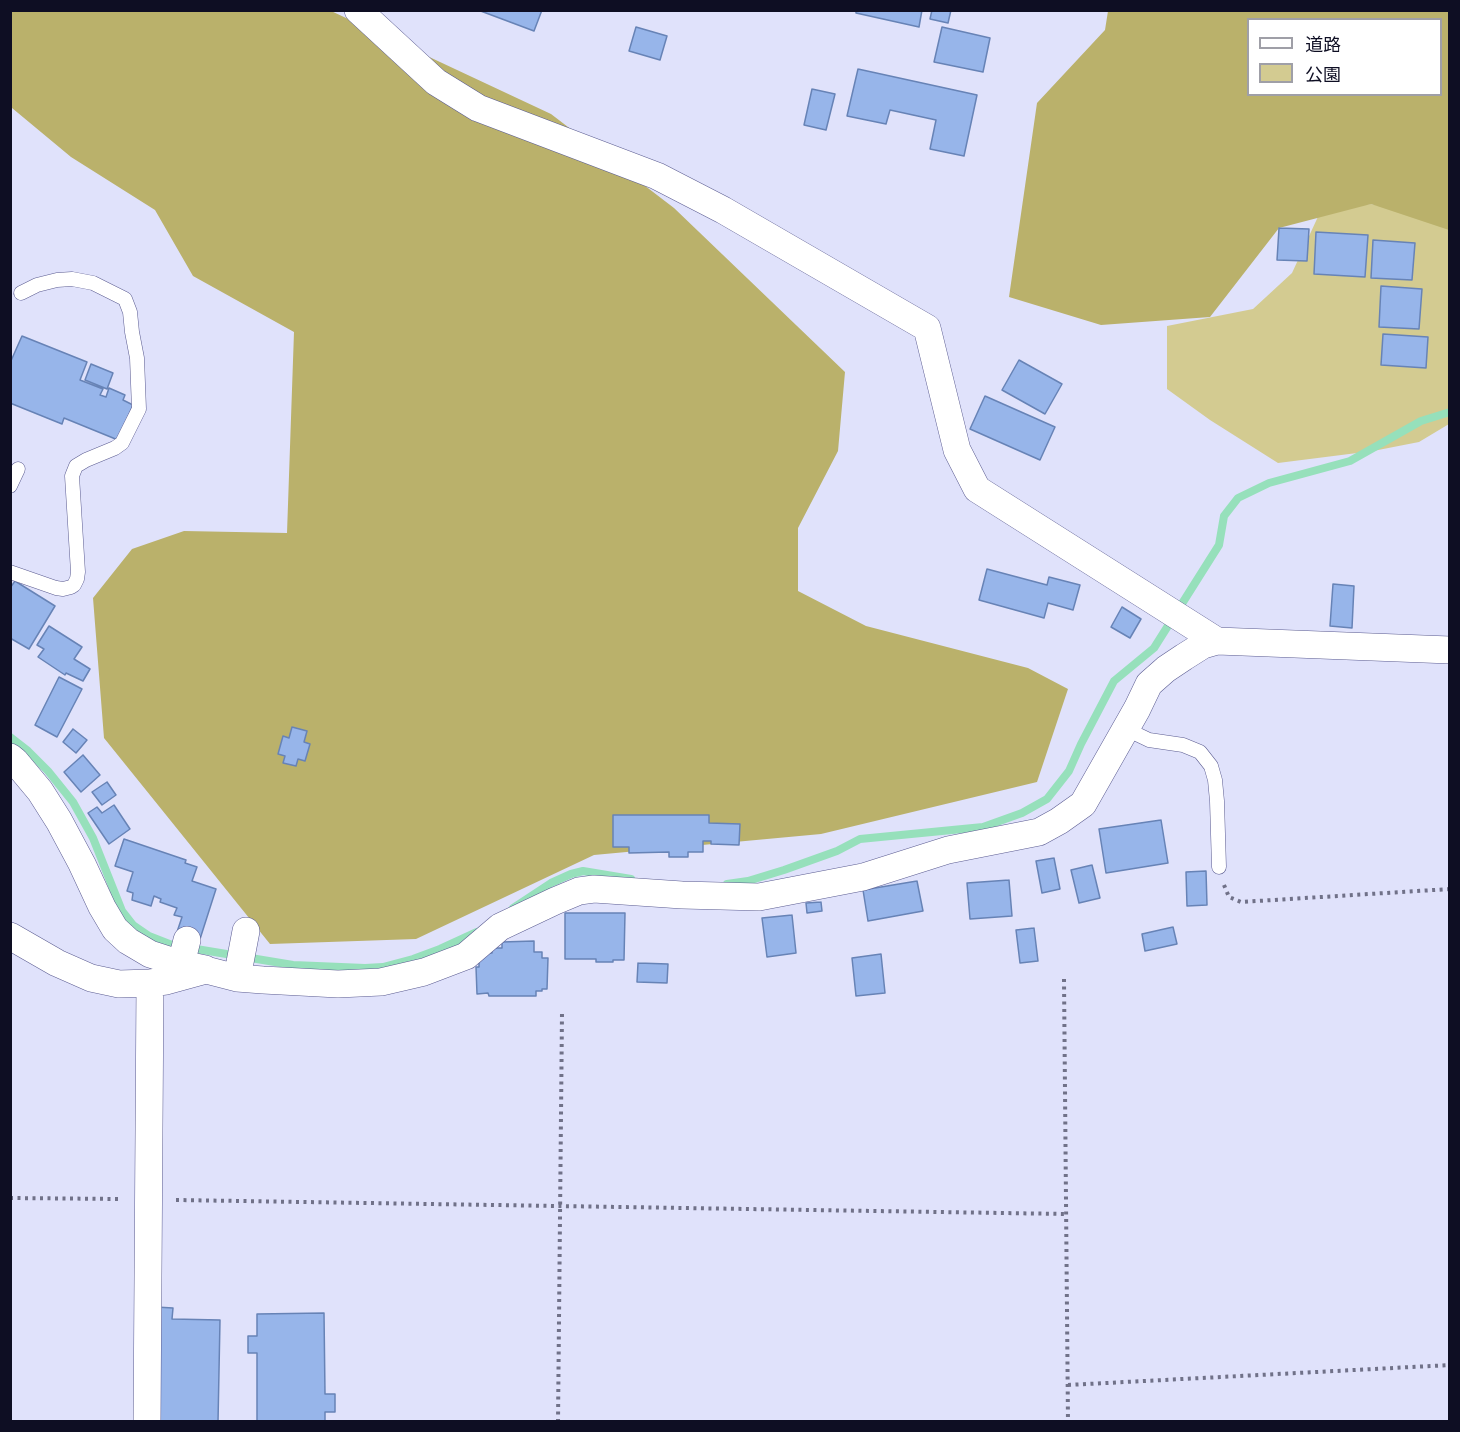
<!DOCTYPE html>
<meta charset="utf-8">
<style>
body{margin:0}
#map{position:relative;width:1460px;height:1432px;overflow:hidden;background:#e0e2fb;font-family:"Roboto Condensed","Noto Sans JP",sans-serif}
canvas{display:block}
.frame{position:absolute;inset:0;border:12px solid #0e0e23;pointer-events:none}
.legend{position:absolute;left:1247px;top:18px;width:195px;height:78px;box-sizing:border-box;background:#fff;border:2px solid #9f9fa7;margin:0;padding:8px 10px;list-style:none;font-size:18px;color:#0e0e23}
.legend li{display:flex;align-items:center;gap:12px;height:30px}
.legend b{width:30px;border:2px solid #9f9fa7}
</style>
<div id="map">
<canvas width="1460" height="1432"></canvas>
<div class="frame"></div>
<ul class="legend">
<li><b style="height:8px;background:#fff"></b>道路</li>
<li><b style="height:16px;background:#d3cb91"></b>公園</li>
</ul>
</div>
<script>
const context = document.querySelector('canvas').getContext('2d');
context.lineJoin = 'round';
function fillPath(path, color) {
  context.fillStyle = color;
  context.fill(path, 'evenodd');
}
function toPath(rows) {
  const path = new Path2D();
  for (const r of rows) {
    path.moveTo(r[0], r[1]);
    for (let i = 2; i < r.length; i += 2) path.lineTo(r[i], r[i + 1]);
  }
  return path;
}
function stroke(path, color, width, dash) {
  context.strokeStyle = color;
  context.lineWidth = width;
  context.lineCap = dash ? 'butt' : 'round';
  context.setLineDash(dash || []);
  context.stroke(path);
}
fillPath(toPath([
 [1371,204,1449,222,1449,424,1419,442,1373,451,1278,463,1210,420,1167,389,1167,326,1253,309,1292,273,1322,208]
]), '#d3cb91');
fillPath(toPath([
 [329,10,551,114,674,208,845,372,838,451,798,528,798,591,866,626,1028,668,1068,689,1037,782,821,834,594,855,416,939,270,944,104,738,93,598,132,549,184,531,287,533,294,332,193,276,155,210,71,157,12,108,11,108,11,11],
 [1108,11,1449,11,1449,230,1371,204,1279,228,1210,317,1101,325,1009,297,1037,103,1105,30],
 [1248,20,1440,20,1440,94,1248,94]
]), '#bab16b');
stroke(toPath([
 [10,737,28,751,48,771,73,802,93,838,122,911,133,925,149,936,172,945,293,965,365,968,383,967,413,959,440,949,477,932],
 [727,884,748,881,784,870,837,851,860,839,983,827,1022,813,1047,799,1069,771,1081,744,1114,681,1154,648,1219,545,1224,516,1238,498,1269,483,1350,461,1421,421,1450,412],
 [513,908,551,883,571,874,583,871,631,879]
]), '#96e0bb', 8);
const building = toPath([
 [478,10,542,10,534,31,478,10],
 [856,10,922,10,919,27,856,13,856,10],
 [932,10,951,10,948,23,930,19,932,10],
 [636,27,667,36,660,60,629,51,636,27],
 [942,27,990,38,983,72,934,62,942,27],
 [858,69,977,95,964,156,930,149,936,120,890,110,886,124,847,116,858,69],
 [812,89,835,94,826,130,804,125,812,89],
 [1279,228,1309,229,1307,261,1277,260,1279,228],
 [1316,232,1368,235,1365,277,1314,274,1316,232],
 [1373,240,1415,243,1412,280,1371,278,1373,240],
 [1381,286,1422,289,1419,329,1379,327,1381,286],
 [1383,334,1428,337,1426,368,1381,365,1383,334],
 [22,336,87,362,80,380,103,389,100,395,106,397,109,388,125,395,123,400,133,405,118,440,64,418,62,424,10,403,10,363,22,336],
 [1019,360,1062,384,1045,414,1002,390,1019,360],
 [91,364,113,373,107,389,85,380,91,364],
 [985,396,1055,427,1040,460,970,429,985,396],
 [987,569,1047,585,1049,577,1080,585,1073,610,1048,603,1044,618,979,600,987,569],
 [15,581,55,606,29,649,10,638,10,588,15,581],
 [1333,584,1354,586,1352,628,1330,626,1333,584],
 [1122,607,1141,619,1130,638,1111,627,1122,607],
 [49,626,82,647,74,659,90,669,83,681,66,673,65,675,38,657,44,649,37,645,49,626],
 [59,677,82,689,57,737,35,725,59,677],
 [292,727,307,731,304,742,310,744,305,761,298,759,296,766,283,763,285,756,278,754,283,736,289,738,292,727],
 [73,729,87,740,76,753,63,742,73,729],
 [83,755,100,775,81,792,64,772,83,755],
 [107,782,116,795,102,805,92,792,107,782],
 [114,805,130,829,109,844,88,813,97,807,102,813,114,805],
 [613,815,709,815,709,823,740,824,739,845,711,844,711,841,703,841,703,852,688,852,688,857,669,857,669,852,629,853,629,847,613,847,613,815],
 [1161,820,1168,863,1106,873,1099,829,1161,820],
 [124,839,186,860,185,863,197,867,192,881,216,889,200,939,177,932,182,917,174,915,177,908,160,902,161,899,154,896,151,906,132,900,133,893,127,891,133,872,115,866,124,839],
 [1054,858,1060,889,1042,893,1036,861,1054,858],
 [1092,865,1100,898,1079,903,1071,870,1092,865],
 [1206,871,1207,905,1187,906,1186,872,1206,871],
 [1009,880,1012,916,970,919,967,883,1009,880],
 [917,881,923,911,868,921,863,890,917,881],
 [821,902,822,911,807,913,806,903,821,902],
 [565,913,625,913,624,960,613,960,613,962,596,962,596,959,565,959,565,913],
 [792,915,796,953,767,957,762,918,792,915],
 [1173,927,1177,944,1145,951,1142,934,1173,927],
 [1034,928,1038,961,1020,963,1016,930,1034,928],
 [534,941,534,952,542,952,542,958,548,958,547,989,542,989,542,991,536,991,536,996,489,996,488,993,477,994,476,967,479,967,479,953,492,953,492,948,502,948,502,942,534,941],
 [881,954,885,993,856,996,852,958,881,954],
 [638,963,668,964,667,983,637,982,638,963],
 [156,1307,173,1308,172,1319,220,1320,218,1422,154,1422,156,1307],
 [324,1313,325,1394,335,1394,335,1412,325,1412,325,1422,257,1422,257,1353,248,1353,248,1336,257,1336,257,1314,324,1313]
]);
fillPath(building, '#97b5ea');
stroke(building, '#6783b6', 1.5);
const service = toPath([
 [10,486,18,469],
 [10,572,56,588,63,589,71,587,74,585,77,579,78,572,72,476,76,466,86,460,115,448,122,443,139,409,137,358,132,332,130,312,125,299,93,283,72,279,57,280,37,285,21,293],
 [1126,729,1149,740,1183,745,1200,752,1211,766,1215,780,1217,801,1219,867]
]);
const minor = toPath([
 [358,10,436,82,478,108,657,176,723,210,927,328,957,450,977,489,1217,641,1450,650],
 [10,757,15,761,40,791,59,821,82,864,102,907,115,929,128,941,150,954,181,964,205,969],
 [10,936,57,963,91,978,119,984,150,983,166,981,206,970,237,978,263,980,338,984,381,982,424,972,466,956,500,927,555,901,579,891,594,889,682,895,759,897,863,877,948,850,1039,832,1059,821,1083,804,1137,709,1149,684,1166,669,1184,657,1203,645,1217,641],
 [181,964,187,940],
 [237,978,246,931],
 [147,1422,150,983]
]);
stroke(service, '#5b5c91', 15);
stroke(minor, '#5b5c91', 28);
stroke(toPath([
 [1224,885,1229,897,1241,902,1450,889],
 [1064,979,1068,1422],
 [10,1198,121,1199],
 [176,1200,1066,1214],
 [1068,1385,1450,1365],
 [558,1422,562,1013]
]), '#707188', 4, [3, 4.5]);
stroke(service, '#fff', 14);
stroke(minor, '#fff', 27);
</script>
